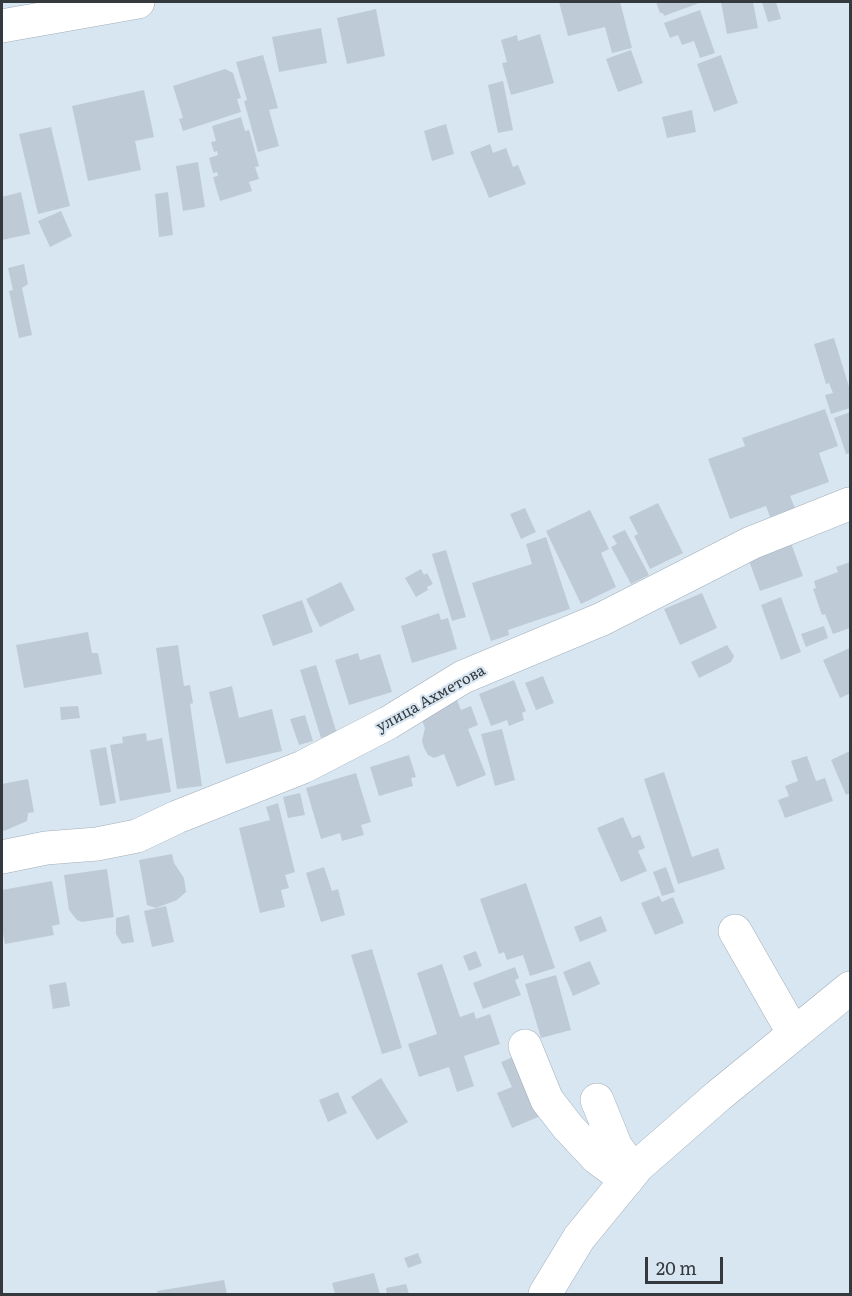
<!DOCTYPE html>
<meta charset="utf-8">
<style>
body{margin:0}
#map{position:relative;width:852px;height:1296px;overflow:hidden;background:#d8e6f2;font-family:Literata,serif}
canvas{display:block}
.frame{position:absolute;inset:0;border:3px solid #34393e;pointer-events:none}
.scale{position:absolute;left:645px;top:1257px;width:78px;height:27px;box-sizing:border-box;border:3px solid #34393e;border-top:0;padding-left:8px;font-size:18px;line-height:21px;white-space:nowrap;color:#34393e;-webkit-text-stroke:4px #d8e6f2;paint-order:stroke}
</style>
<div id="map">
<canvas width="852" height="1296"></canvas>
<div class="frame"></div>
<div class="scale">20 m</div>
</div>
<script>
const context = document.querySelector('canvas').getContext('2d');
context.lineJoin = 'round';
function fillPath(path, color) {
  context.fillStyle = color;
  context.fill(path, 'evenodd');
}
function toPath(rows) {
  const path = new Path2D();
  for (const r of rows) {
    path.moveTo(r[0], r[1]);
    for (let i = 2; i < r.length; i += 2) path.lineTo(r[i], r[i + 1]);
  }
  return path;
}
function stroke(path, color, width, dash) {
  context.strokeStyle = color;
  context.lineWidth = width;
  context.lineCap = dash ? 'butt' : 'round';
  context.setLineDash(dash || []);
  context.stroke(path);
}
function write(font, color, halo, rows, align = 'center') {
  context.font = font + ' Literata,serif';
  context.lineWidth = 4.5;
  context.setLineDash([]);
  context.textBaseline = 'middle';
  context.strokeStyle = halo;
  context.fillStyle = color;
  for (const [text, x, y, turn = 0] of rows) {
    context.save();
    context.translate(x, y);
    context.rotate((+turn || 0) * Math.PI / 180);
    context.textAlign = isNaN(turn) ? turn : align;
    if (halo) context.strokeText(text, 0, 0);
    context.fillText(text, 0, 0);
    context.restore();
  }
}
fillPath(toPath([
 [559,2,620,2,632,48,612,53,605,27,568,36],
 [656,2,702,2,664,16,663,13,660,13],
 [721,2,753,2,758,28,727,34],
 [762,2,776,2,781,19,768,22],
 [376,9,385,56,347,64,337,18],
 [700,10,715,53,700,58,694,41,682,45,678,35,670,38,664,23],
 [321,28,327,63,279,72,272,37],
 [540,34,554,83,511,95,502,63,507,62,501,40,517,35,518,41],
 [631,50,643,83,618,92,606,59],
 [263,55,278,108,269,110,279,146,258,152,244,101,247,100,236,62],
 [721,55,738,103,714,112,697,64],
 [225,69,233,73,241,98,237,99,241,112,183,131,179,119,183,118,173,86],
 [503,81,513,130,498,133,488,85],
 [144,90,154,137,135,141,141,170,88,181,72,106],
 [692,110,696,132,667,138,662,117],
 [241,117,245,131,249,130,259,166,255,167,259,179,249,182,252,191,220,201,213,177,218,176,217,172,213,173,209,158,218,155,217,151,214,152,211,142,216,141,212,126],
 [446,124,454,154,432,161,424,131],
 [51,127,70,206,38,214,19,134],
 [490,144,493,153,506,148,513,167,518,165,526,184,489,198,470,152],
 [198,162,205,207,183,211,176,166],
 [21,192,30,234,2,240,2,197],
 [168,192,173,235,159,237,155,194],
 [61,211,72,236,50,247,38,221],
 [24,264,28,284,22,288,32,335,19,338,9,291,13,290,8,268],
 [834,338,850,390,850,408,831,414,825,395,833,393,829,383,826,384,814,344],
 [825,409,838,446,819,453,829,482,790,496,795,508,770,517,766,506,730,519,708,459,745,446,742,438],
 [850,412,850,453,846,454,834,418],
 [658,503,683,553,650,569,634,536,638,534,629,517],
 [525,508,536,532,521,539,510,514],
 [590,510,609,549,601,553,616,587,581,604,546,531],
 [625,530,649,575,631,584,611,547,617,544,612,536],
 [546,537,570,609,508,630,509,635,491,641,472,583,532,564,526,544],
 [791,543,803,576,760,591,748,558],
 [446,550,466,617,452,621,432,554],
 [850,562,850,628,833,634,825,614,822,615,813,589,816,588,814,581,838,572,836,567],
 [421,569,424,575,427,573,433,584,427,587,428,590,416,597,405,578],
 [341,582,355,610,320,627,306,599],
 [702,593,717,628,680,645,664,609],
 [781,597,801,652,781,660,761,605],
 [302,600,313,632,273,646,262,615],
 [439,613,441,620,448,618,457,649,412,663,401,626],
 [824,626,828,638,806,647,801,634],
 [88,632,92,653,98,653,102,674,24,688,16,645],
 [178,645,184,686,190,685,193,703,190,704,202,786,177,789,156,648],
 [727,645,734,656,731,662,699,678,691,662],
 [850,648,850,696,849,694,840,698,823,660],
 [358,653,360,660,380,654,392,692,349,705,335,660],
 [316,665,337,734,321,738,300,670],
 [543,676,554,703,536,710,525,683],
 [514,680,526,711,522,713,524,720,509,726,507,720,491,726,479,694],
 [232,686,239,718,272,709,282,751,226,764,209,692],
 [457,700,461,710,471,706,478,725,468,729,486,775,457,787,444,754,434,758,428,755,424,748,422,741,425,728,420,715],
 [78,706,80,718,61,720,60,707],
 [305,715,313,741,299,745,290,719],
 [502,729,515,780,495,786,481,734],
 [146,733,147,741,162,738,171,792,120,801,110,745,123,743,122,737],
 [106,747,116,803,100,806,90,750],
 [850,751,850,793,846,795,831,760],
 [409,755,416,777,411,778,413,786,379,796,370,767],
 [807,756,816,781,825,778,833,801,785,818,778,800,789,796,785,786,798,781,791,761],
 [664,772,692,857,718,848,725,869,678,884,644,779],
 [356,773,371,822,361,825,364,835,342,841,340,833,321,839,306,788],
 [28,779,34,812,28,813,27,821,4,831,2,829,2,784],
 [300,793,305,815,288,818,283,797],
 [278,803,295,872,285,875,289,888,281,890,285,907,260,913,239,828,270,820,266,807],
 [623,817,632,838,640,835,645,848,638,851,647,871,621,882,597,828],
 [172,854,174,863,184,878,186,892,177,900,156,908,147,905,139,860],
 [324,867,332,891,338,889,345,915,321,922,306,873],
 [666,867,675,892,662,896,653,872],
 [107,869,114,917,82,922,77,920,69,910,64,875],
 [52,881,60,924,52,926,54,935,5,944,2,928,2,890],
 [526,883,555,968,530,976,523,955,507,960,504,952,499,954,480,899],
 [659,896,662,902,673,897,684,923,655,935,641,903],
 [166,906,174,942,152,947,144,911],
 [129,915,134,942,122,944,116,934,116,918],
 [601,916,607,931,580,942,574,927],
 [372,949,402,1048,382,1054,351,955],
 [476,951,482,966,469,971,463,956],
 [590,961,600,984,573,996,563,972],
 [442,964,460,1017,474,1012,476,1019,490,1014,500,1044,464,1056,474,1086,457,1092,449,1067,419,1077,408,1044,437,1034,417,973],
 [515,967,519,978,515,980,521,995,483,1009,473,983],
 [556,975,571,1030,541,1038,525,984],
 [66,982,70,1006,53,1009,49,985],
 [518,1055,543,1115,512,1128,497,1093,512,1087,501,1062],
 [381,1078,408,1122,377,1140,351,1097],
 [338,1092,347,1113,328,1122,319,1100],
 [418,1253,422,1263,408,1268,404,1258],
 [374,1273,380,1294,335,1294,332,1283],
 [224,1280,227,1294,158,1294,157,1291],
 [406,1284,409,1294,387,1294,386,1288]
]), '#becbd7');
const minor = toPath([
 [2,857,46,848,97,844,137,836,177,817,303,767,388,723,463,677,602,619,751,543,849,504],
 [735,931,794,1034],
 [525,1046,547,1100,568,1127,597,1158,627,1180],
 [597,1100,616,1147,634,1171],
 [545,1294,579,1238,638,1166,718,1096,850,988]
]);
const major = toPath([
 [2,26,138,2]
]);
stroke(minor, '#a1aeb9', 34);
stroke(major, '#a1aeb9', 34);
stroke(minor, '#fff', 33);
stroke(major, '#fff', 33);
write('15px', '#34393e', '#d8e6f2', [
 ["улица Ахметова",431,699,-29]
]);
</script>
